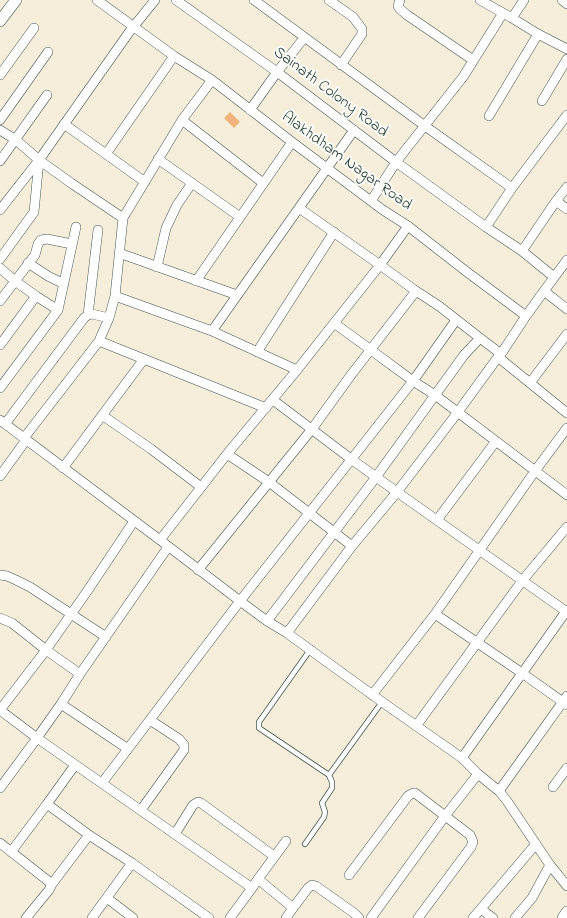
<!DOCTYPE html>
<style>
body{margin:0}
canvas{display:block;background:#f7eddb}
</style>
<canvas width="567" height="918"></canvas>
<script>
const context = document.querySelector('canvas').getContext('2d');
context.lineJoin = 'round';
function fillPath(path, color) {
  context.fillStyle = color;
  context.fill(path, 'evenodd');
}
function toPath(rows) {
  const path = new Path2D();
  for (const r of rows) {
    path.moveTo(r[0], r[1]);
    for (let i = 2; i < r.length; i += 2) path.lineTo(r[i], r[i + 1]);
  }
  return path;
}
function stroke(path, color, width, dash) {
  context.strokeStyle = color;
  context.lineWidth = width;
  context.lineCap = dash ? 'butt' : 'round';
  context.setLineDash(dash || []);
  context.stroke(path);
}
function write(font, color, halo, rows, align = 'center') {
  context.font = font + ' "Indie Flower",sans-serif';
  context.lineWidth = 4;
  context.setLineDash([]);
  context.textBaseline = 'middle';
  context.strokeStyle = halo;
  context.fillStyle = color;
  for (const [text, x, y, turn = 0] of rows) {
    context.save();
    context.translate(x, y);
    context.rotate((+turn || 0) * Math.PI / 180);
    context.textAlign = isNaN(turn) ? turn : align;
    if (halo) context.strokeText(text, 0, 0);
    context.fillText(text, 0, 0);
    context.restore();
  }
}
fillPath(toPath([
 [230,112,240,122,234,128,224,118]
]), '#f1b37d');
const service = toPath([
 [310,650,259,722,259,728,329,775],
 [305,844,324,817,325,812,322,803,332,788,332,782,329,775,382,702]
]);
const minor = toPath([
 [97,0,174,56,212,80,292,142,383,210,408,226,467,272,526,316,544,291,567,309],
 [176,0,277,72,396,162,463,77,503,13],
 [254,0,425,126,512,188,486,227],
 [329,0,353,17,362,29,362,34,341,65],
 [400,0,398,6,400,9,407,15,473,60],
 [480,0,512,18,538,34,567,49],
 [562,0,567,4],
 [512,18,524,0],
 [0,75,34,28],
 [212,80,182,120,123,218,115,296,212,331,354,130],
 [542,101,567,59],
 [250,110,277,72,304,38],
 [489,116,538,34],
 [0,120,48,52],
 [182,120,263,183],
 [64,124,145,182],
 [0,130,16,140,39,160,34,212,0,259],
 [106,154,174,56],
 [158,159,240,217],
 [39,160,130,31,155,0],
 [0,161,47,95],
 [567,187,556,201,567,209],
 [512,188,567,115],
 [371,201,396,162,486,227,522,251,556,201],
 [299,208,380,265,416,291,439,306,480,338],
 [0,210,39,160,71,183,123,218],
 [522,251,554,277],
 [119,253,237,295],
 [28,263,48,276,64,284],
 [157,267,166,228,177,205,192,183],
 [0,268,15,281,36,296,58,310],
 [196,281,292,142],
 [544,291,567,260],
 [0,301,35,255,38,244,41,240,47,239,72,244],
 [88,315,98,230],
 [334,323,371,350,413,381,435,395,567,495],
 [212,331,297,370],
 [99,341,266,408],
 [0,345,36,296],
 [257,352,334,232],
 [498,357,567,413],
 [530,383,567,334],
 [0,388,58,310,76,227],
 [273,400,351,459,397,492,567,612],
 [102,415,151,449,201,487],
 [0,420,160,540,240,601,267,621,287,633,385,704,462,758,478,774,499,791,507,801,550,865,567,886],
 [5,424,84,318,88,315,92,314,109,318],
 [24,438,99,341,109,318,115,296],
 [227,454,269,482,352,546],
 [63,468,144,359],
 [0,476,26,440],
 [437,520,496,441],
 [160,540,227,454,297,370,380,265,408,226],
 [198,570,312,429,351,375,416,291],
 [0,575,7,576,16,580,30,587,106,637],
 [435,614,522,673,567,705],
 [0,618,12,623,46,650,80,674],
 [267,621,376,477,464,355,480,338,501,354,526,316],
 [287,633,352,546,397,492,458,412,498,357,501,354],
 [372,695,435,614,535,471,567,428],
 [61,704,128,749],
 [0,710,37,738,61,704,80,674,168,547],
 [0,710,46,650,88,590,134,521],
 [416,726,522,581,567,527],
 [462,758,567,610],
 [102,783,240,601,413,381,456,320],
 [553,787,567,768],
 [0,788,37,738,252,888,230,918],
 [499,791,567,696],
 [47,804,75,765],
 [141,810,184,750,184,745,179,739,150,720],
 [175,834,193,805,198,802,201,803,274,856],
 [0,843,52,884],
 [11,852,47,804,89,835],
 [349,875,408,796,413,793,415,793,470,835,473,842,471,847,418,918],
 [258,879,286,841],
 [252,888,258,879,293,908,286,918],
 [107,898,133,918],
 [293,908,308,888,312,885,316,886,354,913,359,918],
 [481,909,493,918],
 [26,918,49,890,52,884,89,835,132,863],
 [92,918,132,863,209,918],
 [371,918,445,816,478,774],
 [473,918,536,844],
 [515,918,532,898,550,865]
]);
const tertiary = toPath([
 [0,21,16,0],
 [563,918,567,912]
]);
stroke(service, '#3f574d', 6);
stroke(minor, '#3f574d', 10);
stroke(tertiary, '#3f574d', 12);
stroke(service, '#fff', 4.5);
stroke(minor, '#fff', 9);
stroke(tertiary, '#fff', 11);
write('16px', '#1f3d34', '#fdfcf7', [
 ["Sainath Colony Road",330,93,37],
 ["Alakhdham Nagar Road",346,162,36]
]);
</script>
